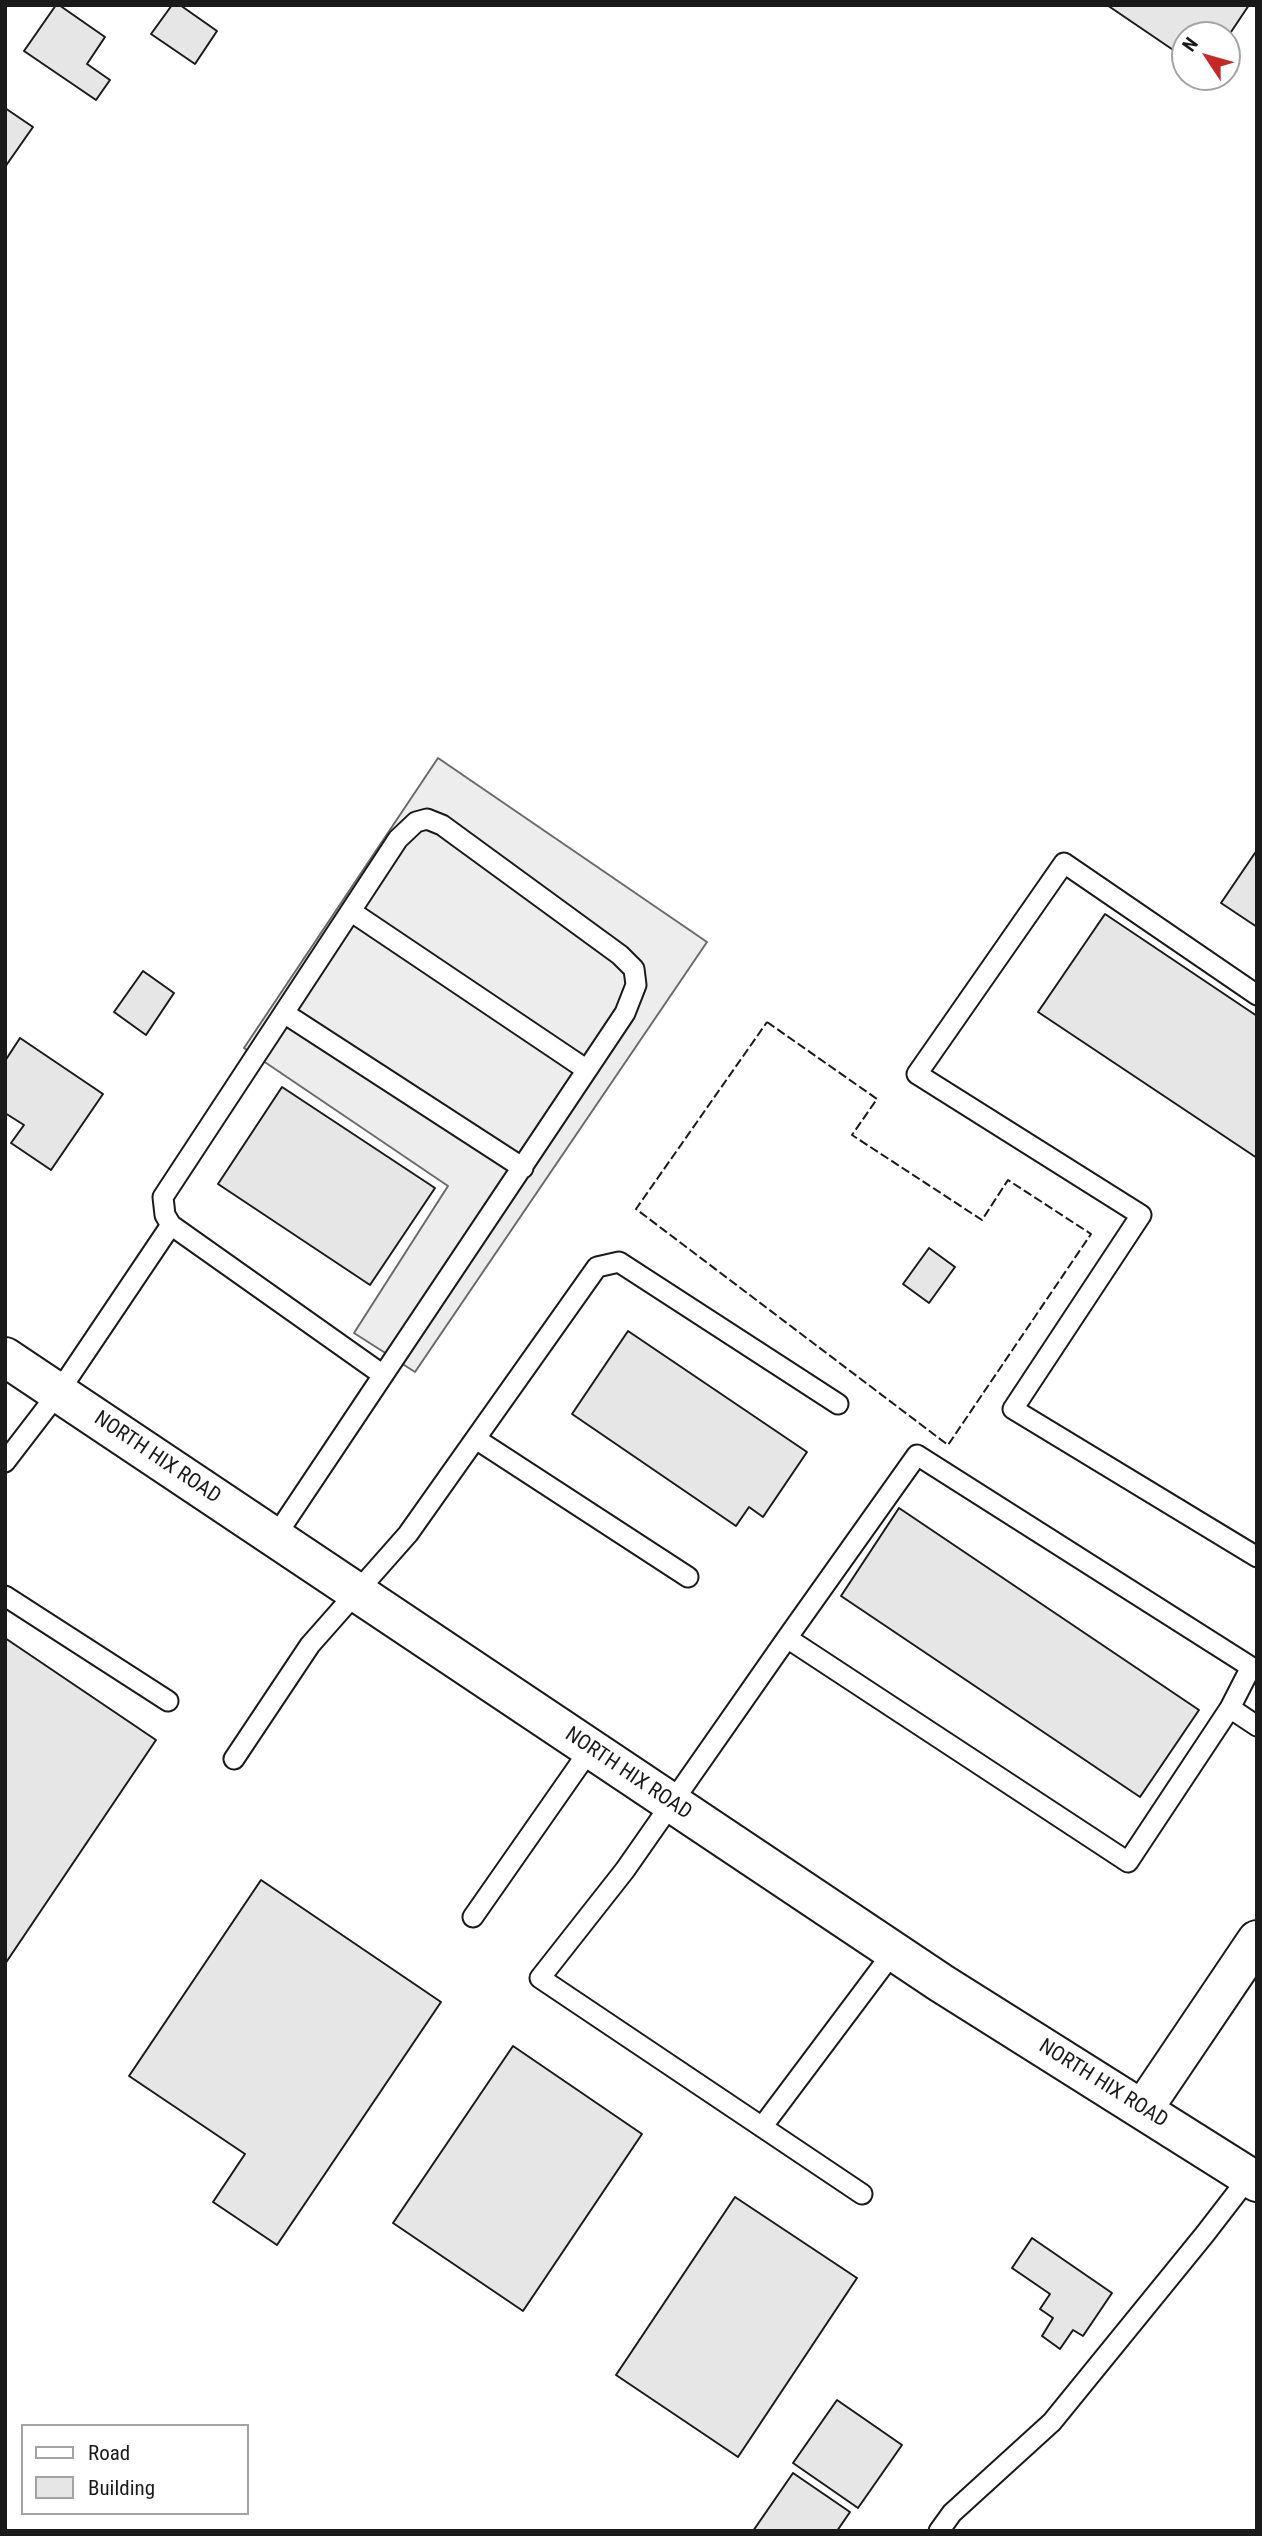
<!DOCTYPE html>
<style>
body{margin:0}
#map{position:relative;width:1262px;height:2536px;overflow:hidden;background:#fff;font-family:"Roboto Condensed",sans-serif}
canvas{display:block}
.frame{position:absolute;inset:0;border:7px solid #1a1a1a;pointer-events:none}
.legend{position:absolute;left:21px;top:2424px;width:228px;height:91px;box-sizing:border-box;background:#fff;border:2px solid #a3a3a3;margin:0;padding:9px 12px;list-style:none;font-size:21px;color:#1a1a1a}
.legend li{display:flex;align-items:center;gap:14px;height:35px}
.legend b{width:35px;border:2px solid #a3a3a3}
.north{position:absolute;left:1171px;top:21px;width:70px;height:70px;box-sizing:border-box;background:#fff;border:2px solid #a3a3a3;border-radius:50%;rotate:306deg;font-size:19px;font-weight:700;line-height:28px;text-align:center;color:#1a1a1a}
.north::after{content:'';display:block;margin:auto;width:24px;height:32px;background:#c62828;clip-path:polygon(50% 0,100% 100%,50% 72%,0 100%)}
</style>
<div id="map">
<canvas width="1262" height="2536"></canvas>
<div class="frame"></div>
<ul class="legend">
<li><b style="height:9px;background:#fff"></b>Road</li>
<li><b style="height:19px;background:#e6e6e6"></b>Building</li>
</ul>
<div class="north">N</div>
</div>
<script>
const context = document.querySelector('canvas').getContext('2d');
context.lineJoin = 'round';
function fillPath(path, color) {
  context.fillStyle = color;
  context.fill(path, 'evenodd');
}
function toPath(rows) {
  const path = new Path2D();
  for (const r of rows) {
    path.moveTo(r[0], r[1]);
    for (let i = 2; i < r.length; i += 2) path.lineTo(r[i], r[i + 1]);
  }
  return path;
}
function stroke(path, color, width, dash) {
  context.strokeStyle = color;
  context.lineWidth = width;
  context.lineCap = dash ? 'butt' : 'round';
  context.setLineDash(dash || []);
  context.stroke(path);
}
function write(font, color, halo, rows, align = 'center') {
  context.font = font + ' "Roboto Condensed",sans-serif';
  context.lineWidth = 5;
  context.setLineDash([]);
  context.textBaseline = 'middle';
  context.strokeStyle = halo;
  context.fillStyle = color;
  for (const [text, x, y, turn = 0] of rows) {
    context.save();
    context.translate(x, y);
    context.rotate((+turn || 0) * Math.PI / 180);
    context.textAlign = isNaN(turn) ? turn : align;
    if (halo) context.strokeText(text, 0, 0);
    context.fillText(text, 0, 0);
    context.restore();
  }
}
const built = toPath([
 [438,758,707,942,415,1372,354,1333,448,1186,244,1048,438,758]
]);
fillPath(built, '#ededed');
stroke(built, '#6a6a6a', 2);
const building = toPath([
 [56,5,59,5,105,37,87,64,110,80,96,100,24,51,56,5],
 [172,5,180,5,217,31,195,64,151,34,172,5],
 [1107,5,1249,5,1227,38,1227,35,1185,35,1185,58,1107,5],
 [5,108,33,127,5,167,5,108],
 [1257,850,1257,927,1221,903,1257,850],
 [1105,914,1257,1016,1257,1158,1038,1012,1105,914],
 [143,971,174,993,146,1035,114,1012,143,971],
 [20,1038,103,1094,51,1170,11,1143,24,1125,5,1113,5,1061,20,1038],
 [282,1087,435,1188,370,1285,218,1184,282,1087],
 [929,1248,955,1267,929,1303,903,1284,929,1248],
 [628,1331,807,1452,763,1517,749,1507,736,1526,572,1414,628,1331],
 [899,1508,1199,1710,1140,1797,841,1596,899,1508],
 [5,1638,156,1740,5,1964,5,1638],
 [261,1880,441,2002,277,2245,213,2202,245,2154,129,2076,261,1880],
 [513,2046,642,2134,523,2311,393,2223,513,2046],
 [735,2197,857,2278,738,2457,616,2375,735,2197],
 [1032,2238,1112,2293,1083,2336,1073,2330,1060,2349,1042,2336,1053,2318,1040,2309,1050,2294,1012,2268,1032,2238],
 [837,2400,902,2445,858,2508,793,2463,837,2400],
 [793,2473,850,2512,837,2531,753,2531,793,2473]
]);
fillPath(building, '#e6e6e6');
stroke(building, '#1a1a1a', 2);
const lane = toPath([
 [352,912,587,1070],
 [1257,995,1064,863,917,1074,1141,1215,1013,1409,1257,1557],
 [284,1013,523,1168],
 [476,1439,688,1577],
 [5,1462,58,1393,171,1225],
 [275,1537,625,1013,636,985,634,969,620,955,442,825,427,819,416,822,398,839,163,1197,165,1215,171,1225,383,1375],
 [5,1596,168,1701],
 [787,1638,1128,1862,1230,1708,1251,1667,917,1455,787,1638,625,1870,540,1978,862,2194],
 [1230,1708,1257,1726],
 [234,1759,310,1645,408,1534,597,1267,619,1262,838,1404],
 [473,1917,591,1748],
 [762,2127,894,1951],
 [939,2531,952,2513,1052,2422,1205,2234,1249,2177]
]);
const street = toPath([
 [1143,2109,1257,1940]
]);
const secondary = toPath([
 [5,1357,941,1983,1257,2182]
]);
stroke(lane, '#1a1a1a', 23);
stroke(street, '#1a1a1a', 42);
stroke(secondary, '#1a1a1a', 42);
stroke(lane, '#fff', 19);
stroke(street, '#fff', 38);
stroke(secondary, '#fff', 38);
stroke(toPath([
 [767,1022,877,1099,852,1135,982,1220,1008,1180,1091,1234,948,1445,636,1209,767,1022]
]), '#1a1a1a', 2, [9, 3.5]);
write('21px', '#1a1a1a', '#fff', [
 ["NORTH HIX ROAD",157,1458,34],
 ["NORTH HIX ROAD",628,1774,34],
 ["NORTH HIX ROAD",1103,2084,32]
]);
</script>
